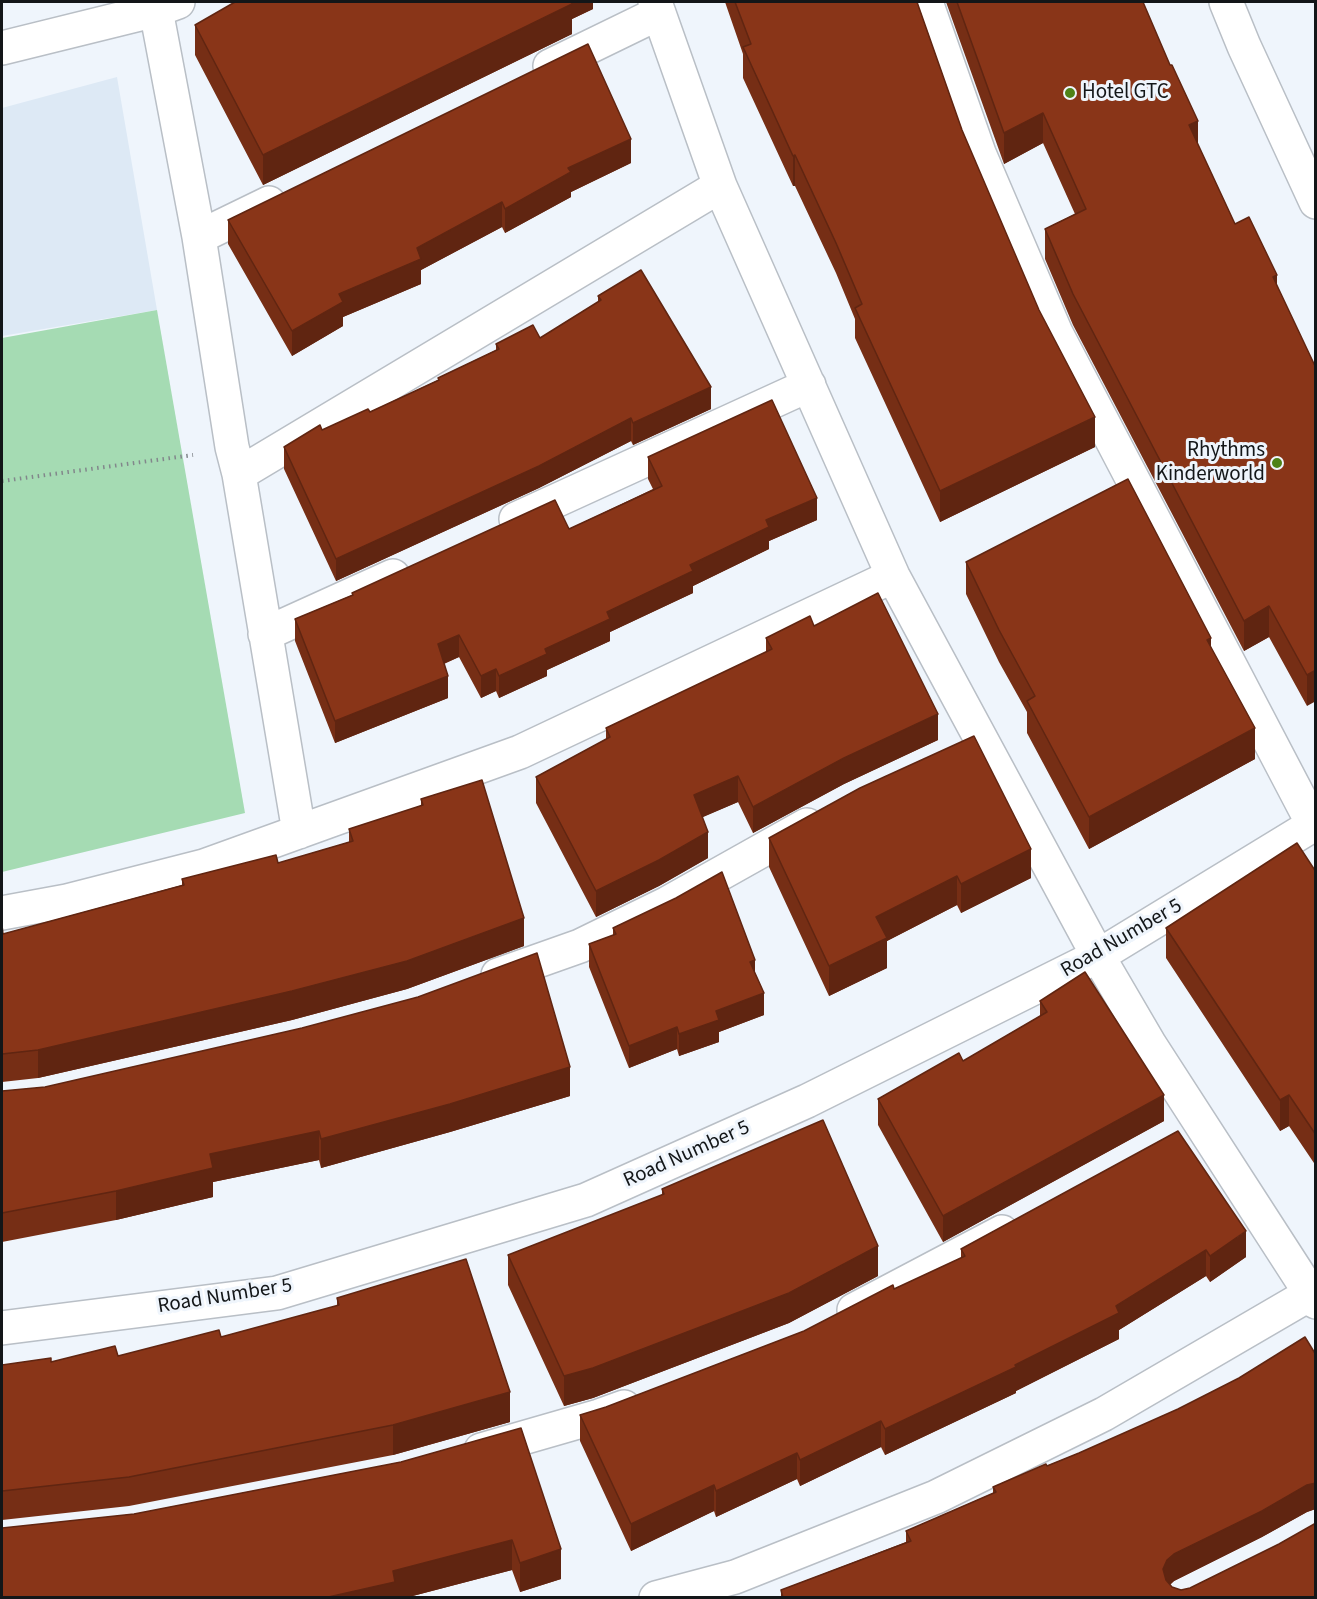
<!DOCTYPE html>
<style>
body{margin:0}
#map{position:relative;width:1317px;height:1599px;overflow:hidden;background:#eff5fc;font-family:"Source Sans 3",sans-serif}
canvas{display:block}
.frame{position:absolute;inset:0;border:3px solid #131618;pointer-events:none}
</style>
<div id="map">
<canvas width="1317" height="1599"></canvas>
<div class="frame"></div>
</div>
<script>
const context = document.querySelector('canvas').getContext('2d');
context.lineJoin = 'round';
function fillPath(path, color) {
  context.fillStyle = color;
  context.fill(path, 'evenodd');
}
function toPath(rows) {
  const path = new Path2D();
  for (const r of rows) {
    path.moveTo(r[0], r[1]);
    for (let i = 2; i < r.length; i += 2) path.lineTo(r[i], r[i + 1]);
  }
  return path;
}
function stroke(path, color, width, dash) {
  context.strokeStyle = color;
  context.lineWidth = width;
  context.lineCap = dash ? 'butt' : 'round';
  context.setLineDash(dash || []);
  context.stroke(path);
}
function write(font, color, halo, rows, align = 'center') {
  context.font = font + ' "Source Sans 3",sans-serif';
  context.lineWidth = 6;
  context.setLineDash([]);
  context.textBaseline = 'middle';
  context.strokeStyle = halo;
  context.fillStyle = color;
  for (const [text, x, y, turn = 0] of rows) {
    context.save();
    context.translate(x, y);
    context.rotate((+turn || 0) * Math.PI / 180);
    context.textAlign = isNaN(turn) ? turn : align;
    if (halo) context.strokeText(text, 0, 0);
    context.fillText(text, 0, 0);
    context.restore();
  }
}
fillPath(toPath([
 [117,77,157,310,2,336,2,108]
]), '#dde9f5');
fillPath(toPath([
 [157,310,245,813,2,872,2,338]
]), '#a5dbb3');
const street = toPath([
 [655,2,720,186,893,576,1098,956,1150,1045,1316,1302],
 [926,2,979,153,1056,333,1313,824],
 [156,10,199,237,232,447,239,474,299,832],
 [2,48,156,10,178,2],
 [550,66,659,13],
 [199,237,269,203],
 [239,474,720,186],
 [516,519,809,385],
 [265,634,393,576],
 [2,913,67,901,204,866,520,752,893,576],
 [498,975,580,946,668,903,807,825],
 [854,1310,1002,1232],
 [2,1328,277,1293,586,1200,807,1101,1098,956,1316,823],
 [481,1450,599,1416,624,1407],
 [656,1598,735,1577,936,1497,1104,1414,1310,1294]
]);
const secondary = toPath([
 [1226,2,1244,46,1316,202]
]);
stroke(street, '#b9bfc6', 36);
stroke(secondary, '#b9bfc6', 36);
stroke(toPath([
 [2,481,193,455]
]), '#82878b', 4, [1.5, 4.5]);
stroke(street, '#fff', 33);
stroke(secondary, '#fff', 33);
fillPath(toPath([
 [593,2,593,9,572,19,572,34,263,185,195,55,195,25],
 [725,2,917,2,962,130,1095,447,940,522,855,338,855,319,836,273,795,186,793,186,743,78,743,54],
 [946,2,1143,2,1198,145,1235,224,1277,286,1316,368,1307,706,1269,637,1244,651,1073,325,1045,259,1045,229,1075,214,1043,143,1004,164],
 [631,163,571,192,571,197,505,233,502,227,421,270,421,284,343,317,343,326,292,356,228,244,228,220],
 [598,296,711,409,633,445,631,441,539,488,336,581,284,469,284,447,322,430,370,412,438,380,438,378,496,350,496,344,540,338,598,302],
 [648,457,817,520,769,541,769,549,693,586,693,593,610,632,610,641,547,670,547,676,499,698,496,691,481,698,459,657,444,664,448,698,335,743,295,641,295,619,352,595,352,593,569,529,653,489,648,479],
 [966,562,1211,647,1255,759,1089,849,1027,733,1027,712,999,662,966,594],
 [814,626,938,740,844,784,753,833,738,802,702,817,708,858,659,886,596,917,536,803,536,777,606,739,606,728,766,652,766,638],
 [421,799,524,946,407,989,292,1020,38,1078,2,1082,2,925,3,934,182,885,182,879,278,863,349,842,349,829,421,806],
 [769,838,1031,878,961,913,957,905,887,941,887,968,829,996,769,867],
 [1316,872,1316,1166,1289,1126,1280,1131,1166,958,1166,928],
 [613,928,755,973,764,1015,719,1032,719,1042,679,1056,677,1049,629,1068,589,967,589,944,613,935],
 [1040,1001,1164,1121,943,1242,878,1125,878,1099,963,1061,1040,1016],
 [2,1091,570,1096,450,1132,321,1168,319,1160,213,1182,213,1197,116,1220,2,1242],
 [1178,1131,1246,1257,1210,1282,1206,1276,1119,1330,1119,1339,1016,1391,1016,1393,885,1455,881,1447,800,1486,797,1479,716,1517,714,1511,631,1551,580,1441,580,1415,606,1407,804,1331,961,1258,961,1249],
 [662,1189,878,1276,789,1323,593,1398,564,1406,508,1285,508,1255,662,1195],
 [337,1298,510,1422,393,1455,129,1506,2,1520,2,1365,51,1362,118,1356,221,1337,337,1306],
 [1316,1355,1316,1509,1307,1512,1262,1537,1174,1581,1170,1585,1172,1587,1181,1590,1316,1598,781,1598,781,1590,906,1542,906,1531,993,1493,993,1487,1079,1453],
 [521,1428,561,1579,520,1592,512,1570,405,1598,2,1598,4,1528,134,1514,401,1462]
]), '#762e15');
fillPath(toPath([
 [566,2,593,2,593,9,572,19,572,34,263,185,263,155],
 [1043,113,1043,143,1004,164,1004,133],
 [1198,121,1198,152,1189,125],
 [631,139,631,163,571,192,571,197,505,233,505,209,568,168],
 [795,155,795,186,793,186,793,156],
 [502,202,502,227,421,270,421,284,343,317,343,326,292,356,292,331,339,294,417,248],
 [1277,275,1277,306,1273,277],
 [711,387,711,409,633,445,633,423],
 [1095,417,1095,447,940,522,940,491],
 [631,418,631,441,539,488,336,581,336,559],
 [817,498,817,520,769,541,769,549,693,586,693,593,610,632,610,641,547,670,547,676,499,698,499,676,607,612,690,565,766,520],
 [1269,606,1269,637,1244,651,1244,621],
 [459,635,459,657,438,666,438,644],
 [1211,638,1211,670,1207,640],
 [496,669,496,691,481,698,481,676],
 [1316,670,1316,701,1307,706,1307,675],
 [448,676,448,698,335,743,335,721],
 [938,714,938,740,844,784,753,833,753,807,844,758],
 [1255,728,1255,759,1089,849,1089,817],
 [738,776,738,802,694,821,694,795],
 [708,832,708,858,659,886,596,917,596,891],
 [1031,849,1031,878,961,913,961,884],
 [957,876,957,905,887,941,887,968,829,996,829,966,876,917],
 [524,918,524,946,407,989,292,1020,38,1078,38,1050],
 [755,960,755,982,750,962],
 [764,993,764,1015,719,1032,719,1042,679,1056,679,1034,716,1011],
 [677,1027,677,1049,629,1068,629,1046],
 [570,1067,570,1096,450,1132,321,1168,321,1139],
 [1164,1095,1164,1121,943,1242,943,1216],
 [1289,1095,1289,1126,1280,1131,1280,1100],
 [319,1131,319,1160,213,1182,213,1197,116,1220,116,1191,210,1154],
 [1246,1231,1246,1257,1210,1282,1210,1256],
 [878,1246,878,1276,789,1323,593,1398,564,1406,564,1376],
 [1206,1250,1206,1276,1119,1330,1119,1339,1016,1391,1016,1393,885,1455,885,1429,1015,1365,1116,1306],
 [510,1392,510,1422,393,1455,393,1425],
 [881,1421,881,1447,800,1486,800,1460],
 [797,1453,797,1479,716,1517,716,1491],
 [1315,1483,1315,1509,1307,1512,1262,1537,1174,1581,1167,1587,1163,1569,1167,1560,1174,1554,1307,1485],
 [714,1485,714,1511,631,1551,631,1524],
 [512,1540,512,1570,405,1598,324,1598,393,1571],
 [561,1549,561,1579,520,1592,520,1563]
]), '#602511');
const building = toPath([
 [235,2,571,2,572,4,263,155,195,25,235,2],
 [735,2,917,2,962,130,1039,310,1095,417,940,491,855,308,862,304,836,243,795,155,793,156,743,47,751,44,735,2],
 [957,2,1143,2,1170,65,1172,65,1198,121,1189,125,1235,224,1249,217,1277,275,1273,277,1316,368,1316,670,1307,675,1269,606,1244,621,1073,294,1045,229,1086,209,1043,113,1004,133,957,2],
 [588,44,631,139,568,168,571,172,505,209,502,202,417,248,421,259,339,294,343,302,292,331,228,220,588,44],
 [641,270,711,387,633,423,631,418,539,466,336,559,284,447,320,425,322,430,368,409,370,412,439,380,438,378,499,349,496,344,533,325,540,338,601,300,598,296,641,270],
 [772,400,817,498,766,520,769,527,690,565,693,571,607,612,610,619,545,649,547,654,499,676,496,669,481,676,459,635,438,644,448,676,335,721,295,619,353,595,352,593,555,500,569,529,662,486,648,457,772,400],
 [1128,479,1211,638,1207,640,1255,728,1089,817,1027,701,1035,696,999,630,966,562,1128,479],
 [878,593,938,714,844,758,753,807,738,776,694,795,708,832,659,860,596,891,536,777,610,737,606,728,772,649,766,638,810,616,814,626,878,593],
 [974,736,1031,849,961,884,957,876,876,917,887,938,829,966,769,838,860,788,974,736],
 [482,780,524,918,407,961,292,991,38,1050,2,1054,2,925,3,934,184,885,182,879,276,855,278,863,353,841,349,829,423,805,421,799,482,780],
 [1297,843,1316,872,1316,1135,1289,1095,1280,1100,1166,928,1297,843],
 [722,872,755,960,750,962,764,993,716,1011,719,1020,679,1034,677,1027,629,1046,589,944,616,934,613,928,676,898,722,872],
 [537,953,570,1067,450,1104,321,1139,319,1131,210,1154,213,1168,116,1191,2,1213,2,1091,45,1087,302,1028,418,997,537,953],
 [1085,972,1164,1095,943,1216,878,1099,959,1053,963,1061,1047,1012,1040,1001,1085,972],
 [823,1120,878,1246,789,1293,593,1368,564,1376,508,1255,664,1194,662,1189,823,1120],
 [1178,1131,1246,1231,1210,1256,1206,1250,1116,1306,1119,1313,1015,1365,1016,1367,885,1429,881,1421,800,1460,797,1453,716,1491,714,1485,631,1524,580,1415,606,1407,804,1331,893,1285,894,1289,965,1256,961,1249,1178,1131],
 [466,1259,510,1392,393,1425,129,1477,2,1491,2,1365,51,1358,51,1362,115,1346,118,1356,219,1330,221,1337,339,1305,337,1298,466,1259],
 [1305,1337,1316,1355,1316,1483,1307,1485,1262,1511,1174,1554,1167,1560,1163,1569,1166,1580,1172,1587,1181,1590,1190,1588,1279,1544,1316,1523,1316,1598,783,1598,781,1590,911,1541,906,1531,996,1492,993,1487,1046,1464,1047,1466,1079,1453,1178,1409,1239,1378,1305,1337],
 [521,1428,561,1549,520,1563,512,1540,393,1571,395,1582,324,1598,2,1598,2,1528,134,1514,401,1462,521,1428]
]);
fillPath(building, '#893518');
stroke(building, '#602511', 1.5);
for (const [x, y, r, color] of [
 [1070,93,6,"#4e8218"],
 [1277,463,6,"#4e8218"]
]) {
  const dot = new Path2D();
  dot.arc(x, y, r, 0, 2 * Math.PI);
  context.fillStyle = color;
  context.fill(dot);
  stroke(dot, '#eff5fc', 2);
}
write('21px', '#131618', '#eff5fc', [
 ["Hotel GTC",1082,93],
 ["Rhythms",1265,451,"right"],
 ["Kinderworld",1265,475,"right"]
], 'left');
write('21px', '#131618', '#eff5fc', [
 ["Road Number 5",1122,939,-30],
 ["Road Number 5",687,1155,-24],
 ["Road Number 5",225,1297,-9]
]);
</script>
